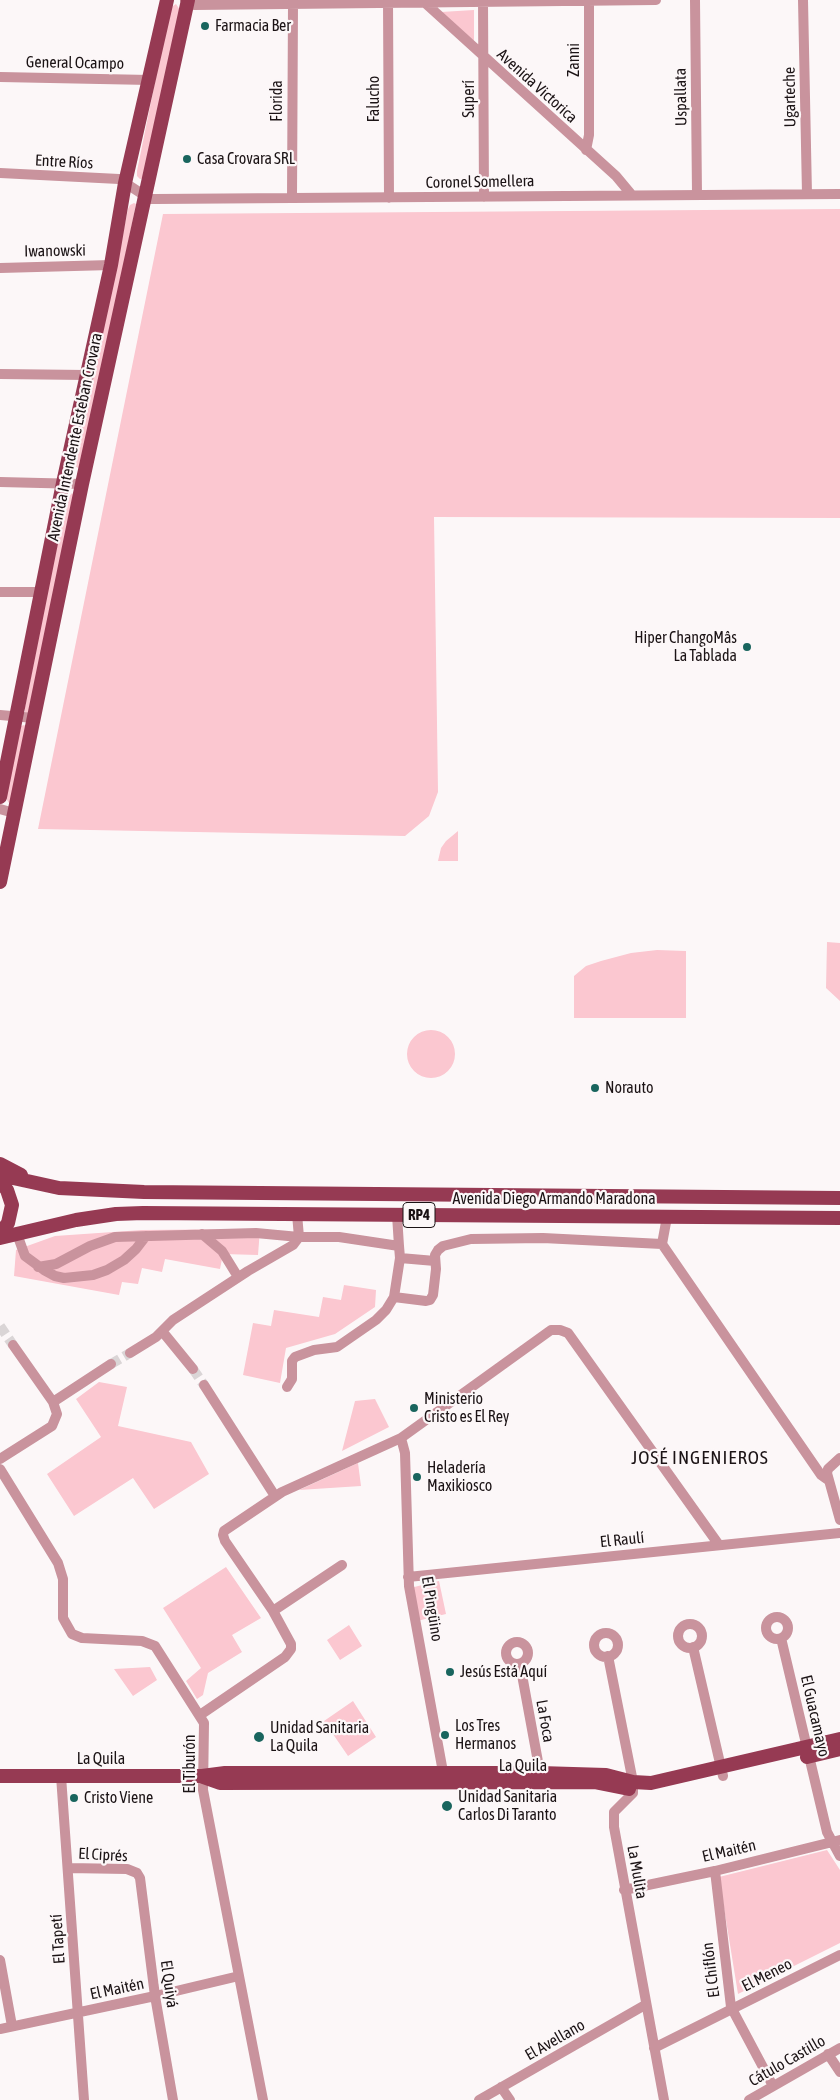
<!DOCTYPE html>
<meta charset="utf-8">
<style>
body{margin:0}
canvas{display:block;background:#fcf7f8}
</style>
<canvas width="840" height="2100"></canvas>
<script>
const context = document.querySelector('canvas').getContext('2d');
context.lineJoin = 'round';
function fillPath(path, color) {
  context.fillStyle = color;
  context.fill(path, 'evenodd');
}
function toPath(rows) {
  const path = new Path2D();
  for (const r of rows) {
    if (r.length === 3) {
      path.moveTo(r[0] + r[2], r[1]);
      path.arc(r[0], r[1], r[2], 0, 2 * Math.PI);
      continue;
    }
    path.moveTo(r[0], r[1]);
    for (let i = 2; i < r.length; i += 2) path.lineTo(r[i], r[i + 1]);
  }
  return path;
}
function stroke(path, color, width, dash) {
  context.strokeStyle = color;
  context.lineWidth = width;
  context.lineCap = dash ? 'butt' : 'round';
  context.setLineDash(dash || []);
  context.stroke(path);
}
function write(font, color, halo, rows, align = 'center') {
  context.font = font + ' "Asap Condensed",sans-serif';
  context.lineWidth = 4.5;
  context.setLineDash([]);
  context.textBaseline = 'middle';
  context.strokeStyle = halo;
  context.fillStyle = color;
  for (const [text, x, y, turn = 0] of rows) {
    context.save();
    context.translate(x, y);
    context.rotate((+turn || 0) * Math.PI / 180);
    context.textAlign = isNaN(turn) ? turn : align;
    if (halo) context.strokeText(text, 0, 0);
    context.fillText(text, 0, 0);
    context.restore();
  }
}
fillPath(toPath([
 [176,4,180,10,145,178,140,179,137,176,137,171,170,8],
 [474,10,474,41,441,12],
 [134,203,136,204,82,467,78,468,75,466,75,462,128,209,130,205],
 [840,209,840,518,434,517,438,792,429,816,405,836,38,829,163,214],
 [72,493,74,496,28,714,25,712,25,707,51,573,68,498],
 [24,725,27,727,11,802,9,803,5,797,21,726],
 [458,831,458,861,438,861,441,848,446,841],
 [827,942,840,943,840,1001,826,988],
 [657,950,686,951,686,1018,574,1018,574,976,586,966,601,961,631,953],
 [431,1054,24],
 [260,1229,258,1255,223,1254,220,1269,165,1259,162,1272,142,1268,138,1284,122,1282,119,1295,14,1276,16,1250,55,1236,142,1230],
 [344,1285,376,1290,375,1307,335,1334,286,1348,280,1383,243,1375,253,1323,271,1326,274,1310,319,1317,323,1297,341,1300],
 [99,1382,127,1387,118,1426,191,1442,209,1474,154,1509,133,1478,74,1516,47,1474,101,1437,76,1399],
 [375,1399,389,1427,342,1451,355,1401],
 [358,1463,361,1486,299,1490],
 [226,1567,261,1618,232,1635,242,1652,208,1673,203,1695,197,1699,186,1681,201,1668,163,1608],
 [439,1581,446,1614,417,1621,410,1588],
 [349,1625,362,1646,340,1660,327,1640],
 [150,1667,157,1680,133,1696,114,1669],
 [353,1701,376,1737,348,1756,324,1721],
 [827,1850,840,1870,840,1943,738,1994,719,1877]
]), '#fbc7d0');
stroke(toPath([
 [0,1326,13,1345],
 [111,1364,130,1353],
 [193,1369,204,1385]
]), '#dad5d6', 10, [10, 5]);
stroke(toPath([
 [185,0,194,5,656,0],
 [388,0,389,198],
 [483,0,484,197],
 [695,0,697,194],
 [803,0,807,194],
 [423,1,616,176,631,194],
 [0,77,150,80],
 [586,150,589,135,589,0],
 [0,173,119,179,150,199,155,199,840,194],
 [292,198,293,4],
 [0,268,111,265],
 [0,374,86,375],
 [0,482,82,484],
 [0,592,42,592],
 [0,715,34,718],
 [0,809,14,813],
 [397,1215,399,1246],
 [17,1234,25,1256,44,1270,55,1276,64,1278,93,1275,107,1270,124,1260,136,1249,146,1236],
 [202,1234,222,1251,238,1277],
 [662,1244,667,1217],
 [400,1258,435,1261],
 [38,1267,56,1264,90,1246,115,1237,256,1233,299,1237,339,1237,399,1246,400,1258,394,1297,426,1301,430,1300,433,1295,436,1269,435,1255,438,1250,443,1246,471,1239,543,1238,662,1244,821,1475,828,1480],
 [162,1331,193,1369],
 [130,1353,156,1337,173,1320,248,1271,293,1245,299,1237,297,1214],
 [204,1385,275,1496],
 [287,1387,292,1379,292,1361,295,1357,314,1350,337,1347,376,1320,386,1310,394,1297],
 [53,1402,111,1364],
 [401,1438,405,1453,409,1586,443,1772],
 [840,1458,828,1469,827,1473,840,1520],
 [0,1459,52,1426,57,1414,53,1402,13,1345],
 [0,1469,58,1563,63,1579,63,1618,72,1634,82,1638,142,1641,155,1646,204,1723,203,1790,263,2100],
 [408,1577,840,1533],
 [273,1611,342,1565],
 [777,1628,11],
 [690,1636,12],
 [606,1645,12],
 [781,1638,827,1832,840,1856],
 [517,1653,11],
 [693,1647,723,1776],
 [608,1656,633,1782,633,1793,614,1812,614,1827,664,2100],
 [520,1664,541,1778],
 [200,1715,285,1657,291,1649,291,1644,273,1611,225,1541,223,1535,224,1531,282,1492,401,1438,551,1330,560,1330,568,1333,719,1545],
 [61,1776,84,2100],
 [68,1868,127,1869,137,1873,140,1878,155,1996,173,2100],
 [715,1871,731,2007,773,2086],
 [624,1890,715,1871,840,1840],
 [0,1960,12,2026],
 [0,2029,155,1996,239,1976],
 [654,2048,840,1955],
 [828,2054,840,2072],
 [501,2087,510,2100],
 [479,2100,645,2005],
 [749,2100,840,2048]
]), '#c9939d', 10);
stroke(toPath([
 [0,797,63,483,111,265,125,183,167,0],
 [0,882,82,484,188,0],
 [0,1164,21,1175],
 [0,1175,59,1188,144,1192,840,1198],
 [0,1181,7,1190,12,1205,8,1223,0,1234],
 [0,1238,76,1220,116,1214,143,1213,840,1218],
 [807,1757,840,1749],
 [0,1776,202,1776,225,1773,540,1773,606,1775,633,1782,651,1783,840,1739],
 [203,1777,220,1783,594,1782,629,1789]
]), '#963a53', 14);
for (const [x, y, r, color] of [
 [205,26,5,"#19655e"],
 [187,159,5,"#19655e"],
 [747,647,5,"#19655e"],
 [595,1088,5,"#19655e"],
 [414,1408,5,"#19655e"],
 [417,1477,5,"#19655e"],
 [450,1672,5,"#19655e"],
 [445,1735,5,"#19655e"],
 [259,1737,6,"#19655e"],
 [74,1798,5,"#19655e"],
 [447,1806,6,"#19655e"]
]) {
  const dot = new Path2D();
  dot.arc(x, y, r, 0, 2 * Math.PI);
  context.fillStyle = color;
  context.fill(dot);
  stroke(dot, '#fcf7f8', 2);
}
for (const [x, y, w] of [
 [419,1215,32]
]) {
  const box = new Path2D();
  box.roundRect(x - w / 2, y - 12.5, w, 25, 4);
  context.fillStyle = '#fcf7f8';
  context.fill(box);
  stroke(box, '#1b1315', 1);
}
write('bold 15px', '#1b1315', null, [
 ["RP4",419,1215]
]);
write('16px', '#1b1315', '#fcf7f8', [
 ["Farmacia Ber",215,26],
 ["Casa Crovara SRL",197,159],
 ["Hiper ChangoMâs",737,638,"right"],
 ["La Tablada",737,656,"right"],
 ["Norauto",605,1088],
 ["Ministerio",424,1399],
 ["Cristo es El Rey",424,1417],
 ["Heladería",427,1468],
 ["Maxikiosco",427,1486],
 ["Jesús Está Aquí",460,1672],
 ["Los Tres",455,1726],
 ["Hermanos",455,1744],
 ["Unidad Sanitaria",270,1728],
 ["La Quila",270,1746],
 ["Unidad Sanitaria",458,1797],
 ["Carlos Di Taranto",458,1815],
 ["Cristo Viene",84,1798]
], 'left');
write('16px', '#1b1315', '#fcf7f8', [
 ["Zanni",574,60,-90],
 ["General Ocampo",75,63,1],
 ["Avenida Victorica",537,86,42],
 ["Uspallata",681,97,-91],
 ["Ugarteche",790,97,-91],
 ["Falucho",374,99,-90],
 ["Superí",469,99,-90],
 ["Florida",277,101,-90],
 ["Entre Ríos",64,162,3],
 ["Coronel Somellera",480,182,-1],
 ["Iwanowski",55,251,-1],
 ["Avenida Intendente Esteban Crovara",75,437,-78],
 ["Avenida Diego Armando Maradona",554,1199],
 ["El Raulí",622,1540,-6],
 ["El Pingüino",432,1609,81],
 ["El Guacamayo",815,1716,77],
 ["La Foca",545,1721,80],
 ["La Quila",101,1759],
 ["El Tiburón",190,1764,-90],
 ["La Quila",523,1766],
 ["El Maitén",729,1851,-13],
 ["El Ciprés",103,1855,3],
 ["La Mulita",637,1872,80],
 ["El Tapetí",58,1939,-94],
 ["El Chiflón",711,1970,-97],
 ["El Meneo",767,1975,-27],
 ["El Quiyá",169,1984,82],
 ["El Maitén",117,1989,-12],
 ["El Avellano",555,2040,-30],
 ["Cátulo Castillo",787,2061,-30]
]);
context.letterSpacing = '1px';
write('19px', '#1b1315', '#fcf7f8', [
 ["JOSÉ INGENIEROS",700,1458]
]);
context.letterSpacing = '0px';
</script>
